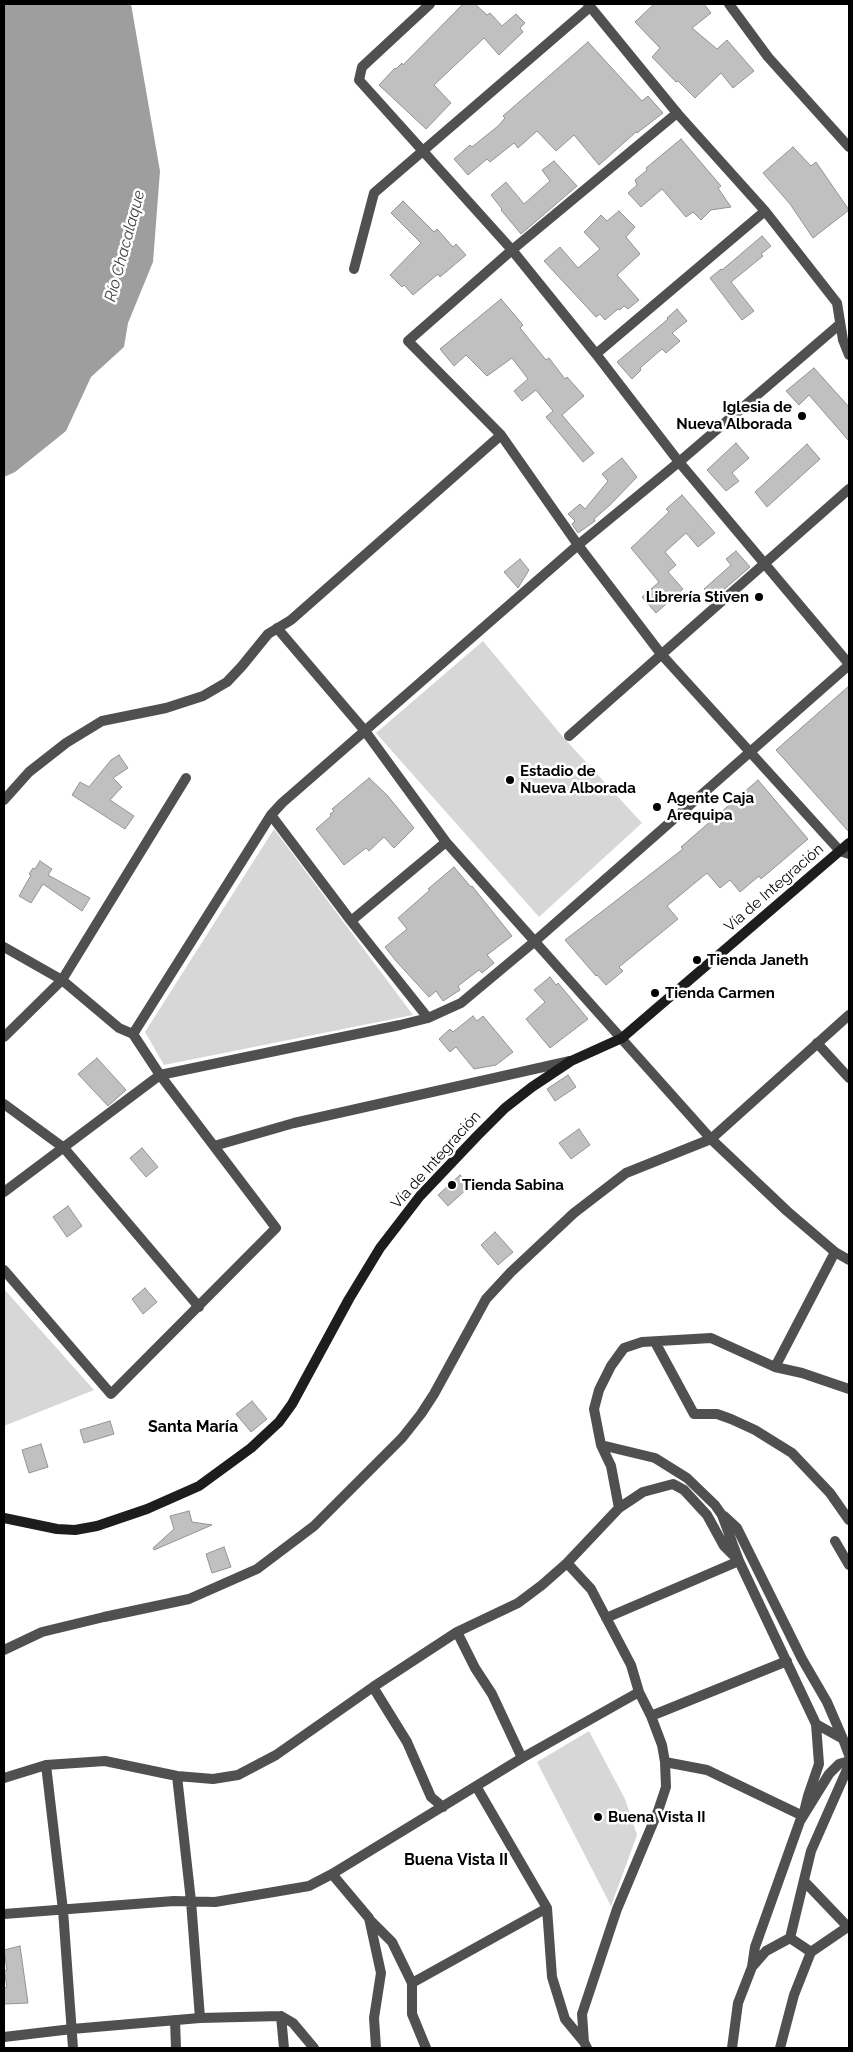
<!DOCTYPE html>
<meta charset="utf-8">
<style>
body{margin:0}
#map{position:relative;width:853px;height:2052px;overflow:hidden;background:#fff;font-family:Raleway,sans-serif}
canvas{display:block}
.frame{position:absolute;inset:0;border:5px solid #000;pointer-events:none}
</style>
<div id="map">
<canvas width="853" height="2052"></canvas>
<div class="frame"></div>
</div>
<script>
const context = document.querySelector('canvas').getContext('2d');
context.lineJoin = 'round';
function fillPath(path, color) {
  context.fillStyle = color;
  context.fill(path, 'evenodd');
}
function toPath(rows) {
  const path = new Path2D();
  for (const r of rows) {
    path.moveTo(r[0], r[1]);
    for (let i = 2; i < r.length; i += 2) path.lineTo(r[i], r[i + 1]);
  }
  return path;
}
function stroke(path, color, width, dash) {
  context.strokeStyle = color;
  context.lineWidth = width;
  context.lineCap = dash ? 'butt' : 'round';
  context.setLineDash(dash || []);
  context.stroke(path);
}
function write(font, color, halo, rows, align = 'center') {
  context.font = font + ' Raleway,sans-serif';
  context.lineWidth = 5;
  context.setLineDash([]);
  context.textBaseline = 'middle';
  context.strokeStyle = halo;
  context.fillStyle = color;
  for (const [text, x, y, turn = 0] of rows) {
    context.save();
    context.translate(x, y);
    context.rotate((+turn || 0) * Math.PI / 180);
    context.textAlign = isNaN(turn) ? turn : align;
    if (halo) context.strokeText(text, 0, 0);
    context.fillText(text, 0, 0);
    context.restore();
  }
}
fillPath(toPath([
 [483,641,563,737,642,823,539,917,376,733],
 [274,829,413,1015,164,1065,145,1032],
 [4,1289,94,1390,4,1426],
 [589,1731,625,1799,637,1835,611,1906,537,1762]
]), '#d7d7d7');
fillPath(toPath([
 [4,4,131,4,160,171,153,262,128,323,124,347,91,377,66,431,15,472,4,477]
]), '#9e9e9e');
const building = toPath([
 [463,4,475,4,487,15,490,13,502,26,516,14,525,23,520,28,523,32,499,55,484,38,434,85,451,103,426,129,379,85,395,68,396,69,402,63,403,65,463,4],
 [654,4,704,4,711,13,692,28,717,49,727,40,754,71,733,88,721,73,695,98,678,81,676,82,652,57,660,48,635,22,654,4],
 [588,42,642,101,648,96,663,113,637,133,636,132,599,165,574,135,556,151,537,131,518,148,514,143,490,162,487,159,468,175,454,159,470,145,472,147,498,126,505,118,503,116,588,42],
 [681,139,721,186,718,188,731,207,711,210,701,220,693,212,686,217,662,189,641,207,628,193,637,185,635,180,647,170,646,168,681,139],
 [793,147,811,166,816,162,849,210,813,238,790,204,763,173,793,147],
 [554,161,577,186,521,234,501,210,502,209,491,195,506,182,524,204,550,181,542,170,554,161],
 [403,201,434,232,437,229,453,247,456,244,466,255,440,277,438,274,413,295,404,285,402,287,390,275,421,243,391,213,403,201],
 [619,211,635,227,626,237,640,254,617,275,639,300,628,309,624,306,620,310,618,309,605,320,600,314,596,317,544,261,560,247,578,268,600,249,584,232,601,215,607,221,619,211],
 [762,236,771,246,761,254,763,256,731,282,754,311,742,320,710,278,721,269,722,270,762,236],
 [501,299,523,325,520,328,546,360,549,358,565,379,567,377,584,396,562,415,594,453,583,462,546,417,553,411,536,390,522,401,514,391,528,379,512,358,487,376,466,355,454,366,440,349,501,299],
 [677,309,687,321,672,333,680,341,666,353,662,349,640,368,641,370,632,379,617,362,668,319,667,318,677,309],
 [814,368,849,407,849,441,809,395,799,405,786,391,814,368],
 [736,443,749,458,732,473,739,481,726,491,707,470,736,443],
 [807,444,820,459,767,507,755,492,807,444],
 [622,458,637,477,610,505,594,519,595,521,578,533,572,524,575,521,568,514,580,504,585,509,608,481,602,474,622,458],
 [682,495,715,533,698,547,686,533,665,552,676,565,668,572,683,589,656,613,642,597,659,582,631,548,669,512,666,509,682,495],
 [736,551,750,567,713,599,704,589,731,565,726,559,736,551],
 [520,559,529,570,518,588,504,572,520,559],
 [849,686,849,832,776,750,849,686],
 [119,755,128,768,113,778,122,787,110,800,134,816,125,829,72,795,80,782,89,787,111,760,119,755],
 [369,778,387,795,414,828,394,848,384,837,369,851,366,848,344,865,316,829,331,816,330,814,334,811,332,809,369,778],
 [758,780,808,839,761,879,759,876,740,892,730,880,720,888,707,873,667,906,678,919,619,967,623,971,606,985,597,975,596,976,565,940,683,849,681,847,758,780],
 [40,861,52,869,48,875,90,898,82,911,43,884,31,903,19,896,31,875,29,874,33,868,35,869,40,861],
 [454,867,471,887,472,886,512,936,487,955,494,963,482,973,479,970,458,986,460,990,443,1001,436,991,429,997,396,961,385,947,407,929,398,918,430,890,428,889,454,867],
 [550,977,556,985,558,983,588,1019,550,1048,526,1019,545,1002,534,990,550,977],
 [473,1016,477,1021,483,1016,513,1052,496,1065,474,1069,456,1047,450,1052,439,1039,450,1029,453,1032,473,1016],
 [97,1058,126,1090,108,1106,78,1074,97,1058],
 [568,1075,576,1087,555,1101,547,1089,568,1075],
 [579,1129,590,1145,571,1159,559,1143,579,1129],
 [142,1148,158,1167,146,1177,130,1158,142,1148],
 [460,1175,470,1186,448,1206,438,1195,460,1175],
 [68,1206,82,1226,67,1237,53,1217,68,1206],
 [495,1232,513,1252,498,1265,481,1245,495,1232],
 [145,1288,157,1302,143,1314,132,1299,145,1288],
 [252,1401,267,1419,251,1432,236,1414,252,1401],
 [110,1421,114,1434,84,1443,80,1430,110,1421],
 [41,1444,48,1467,29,1473,22,1450,41,1444],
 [189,1511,192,1522,212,1525,154,1550,153,1548,174,1529,170,1516,189,1511],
 [224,1547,231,1567,212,1573,206,1554,224,1547],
 [20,1946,28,2003,4,2004,4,1988,7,1987,4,1971,7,1970,4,1950,20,1946]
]);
fillPath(building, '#c0c0c0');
stroke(building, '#949494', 1);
stroke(toPath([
 [512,250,677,113],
 [679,462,840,324]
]), '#505050', 10);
stroke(toPath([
 [430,4,362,67,359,80,512,250,596,354,679,462,849,664],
 [588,4,677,113,765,211,837,303,843,340,849,355],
 [729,4,768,57,849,147],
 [512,250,408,341,501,435,578,545,661,654,840,851,849,854],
 [354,269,374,193,590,7],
 [596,354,765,211],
 [277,628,365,731,446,842,711,1139,787,1211,835,1252,849,1260],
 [569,736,849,489],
 [4,800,29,772,66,743,102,721,166,708,203,696,227,682,242,666,268,634,291,620,501,435],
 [271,815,351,921,428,1018],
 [351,921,446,842],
 [4,947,62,980,119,1028,133,1034,160,1075,276,1228,111,1394,4,1270],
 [133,1034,271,815,282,803,578,545,679,462],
 [4,1037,62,980,186,778],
 [817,1043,849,1078],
 [4,1104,64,1148,199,1307],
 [214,1146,294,1123,570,1061],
 [4,1192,160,1075,400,1025,428,1018,461,1003,534,942,849,665],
 [655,1342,694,1414,717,1414,731,1419,755,1430,792,1453,830,1493,849,1520],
 [775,1367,835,1252],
 [601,1445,655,1458,687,1478,715,1505,722,1515,739,1561,816,1724,843,1739,849,1755],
 [724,1516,737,1528,802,1659,827,1702,843,1739],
 [835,1541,849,1565],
 [567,1563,591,1589,631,1665,639,1692,651,1716,662,1745,665,1762,666,1787,658,1811,617,1909,582,2014,584,2042,587,2048],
 [606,1618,739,1561,724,1546,707,1515,684,1490,673,1484,643,1492,619,1508],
 [457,1632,475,1668,492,1694,522,1758],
 [4,1650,42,1632,104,1617,189,1599,257,1569,314,1526,402,1438,421,1414,434,1394,486,1299,511,1272,574,1213,626,1173,711,1139,849,1015],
 [373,1687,407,1742,431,1797,443,1807],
 [651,1716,787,1661],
 [665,1762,707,1770,803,1816,808,1796,819,1764,816,1724],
 [46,1765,63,1910,73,2048],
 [177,1776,191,1901,200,2018],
 [4,1778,46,1765,105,1761,177,1776,213,1779,238,1775,276,1755,373,1687,457,1632,518,1603,542,1585,567,1563,619,1508,611,1466,601,1445,594,1409,599,1390,611,1366,624,1348,642,1342,711,1338,775,1367,802,1373,849,1389],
 [476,1786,547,1908,552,1977,565,2019,584,2042],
 [332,1874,369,1918,381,1973,374,2018,376,2048],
 [804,1881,847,1926],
 [4,1914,174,1901,215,1902,309,1886,332,1874,522,1758,639,1692],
 [369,1919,392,1942,412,1983,412,2014,426,2048],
 [790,1938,811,1952,849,1926],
 [752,1967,755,1947,800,1821,829,1774,839,1764,849,1761],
 [412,1983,547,1908],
 [281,2016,284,2048],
 [175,2020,176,2048],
 [4,2037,72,2029,200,2018,281,2016,293,2023,314,2048],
 [732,2048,738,2003,752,1967,766,1951,790,1938,811,1851,849,1765],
 [780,2048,794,1995,811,1952]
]), '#505050', 10);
stroke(toPath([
 [4,1518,57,1529,75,1530,97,1526,147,1509,199,1486,251,1448,279,1422,292,1404,349,1299,380,1248,420,1196,477,1136,505,1108,532,1087,571,1061,622,1038,849,843]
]), '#1d1d1d', 10);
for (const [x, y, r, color] of [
 [802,416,5,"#000"],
 [759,597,5,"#000"],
 [510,780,5,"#000"],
 [657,807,5,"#000"],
 [697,960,5,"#000"],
 [655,993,5,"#000"],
 [452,1185,5,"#000"],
 [598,1817,5,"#000"]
]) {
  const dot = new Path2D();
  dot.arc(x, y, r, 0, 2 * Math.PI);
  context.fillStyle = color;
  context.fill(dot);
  stroke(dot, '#fff', 2);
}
write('bold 15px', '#000', '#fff', [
 ["Iglesia de",792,407,"right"],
 ["Nueva Alborada",792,424,"right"],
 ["Librería Stiven",749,597,"right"],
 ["Estadio de",520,771],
 ["Nueva Alborada",520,788],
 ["Agente Caja",667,798],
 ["Arequipa",667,815],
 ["Tienda Janeth",707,960],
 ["Tienda Carmen",665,993],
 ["Tienda Sabina",462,1185],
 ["Buena Vista II",608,1817]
], 'left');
write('15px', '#000', '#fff', [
 ["Vía de Integración",774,888,-41],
 ["Vía de Integración",436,1160,-48]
]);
write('italic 16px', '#3f3f3f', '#fff', [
 ["Río Chacalaque",125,246,-75]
]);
write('bold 16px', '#000', '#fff', [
 ["Santa María",193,1427],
 ["Buena Vista II",456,1860]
]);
</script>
